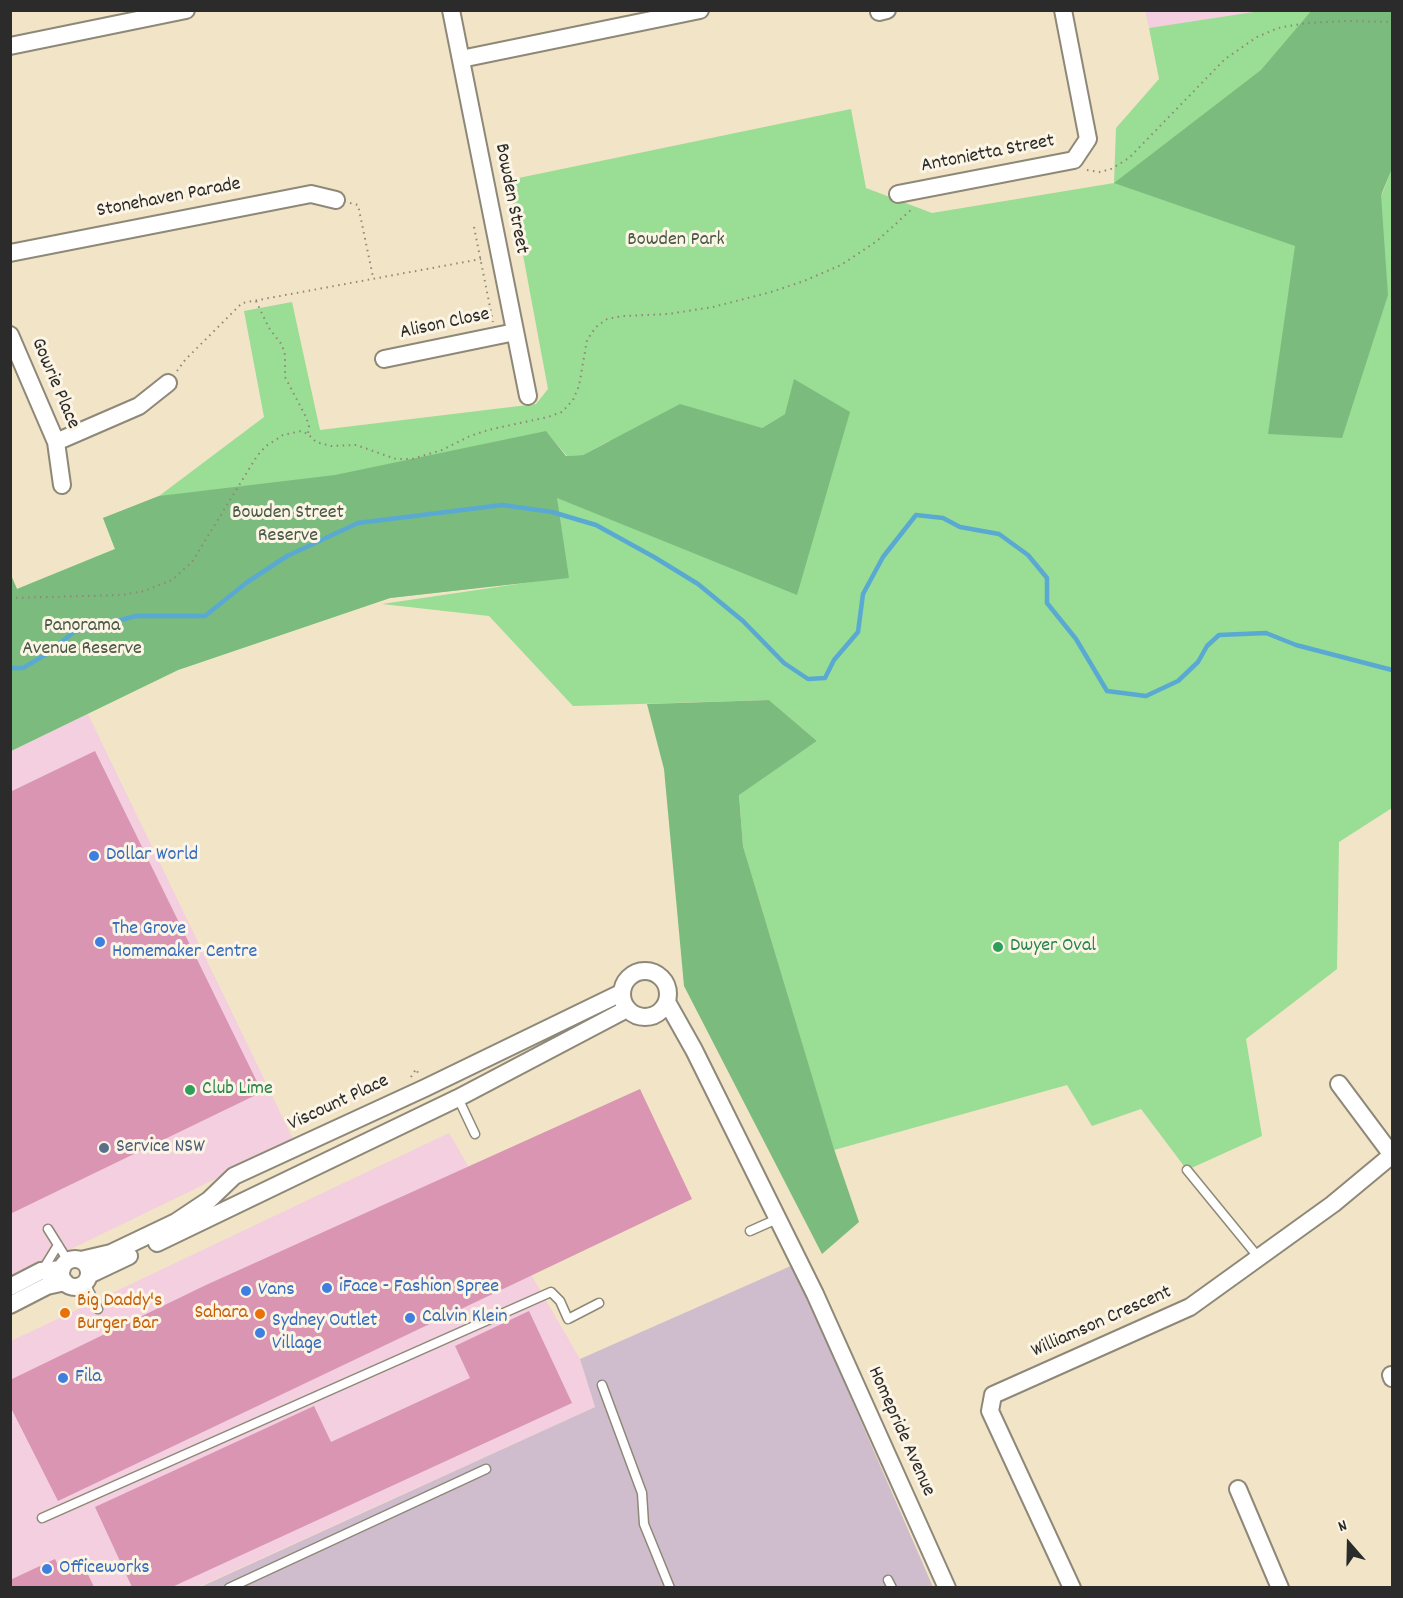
<!DOCTYPE html>
<style>
body{margin:0}
#map{position:relative;width:1403px;height:1598px;overflow:hidden;background:#f2e4c6;font-family:Dekko,sans-serif}
canvas{display:block}
.frame{position:absolute;inset:0;border:12px solid #2b2b2b;pointer-events:none}
.north{position:absolute;left:1319px;top:1514px;width:60px;height:60px;-webkit-text-stroke:4px #fcf5e5;paint-order:stroke;rotate:340deg;font-size:16px;font-weight:700;line-height:24px;text-align:center;color:#2b2b2b}
.north::after{content:'';display:block;margin:auto;width:21px;height:27px;background:#2b2b2b;clip-path:polygon(50% 0,100% 100%,50% 72%,0 100%)}
</style>
<div id="map">
<canvas width="1403" height="1598"></canvas>
<div class="frame"></div>
<div class="north">N</div>
</div>
<script>
const context = document.querySelector('canvas').getContext('2d');
context.lineJoin = 'round';
function fillPath(path, color) {
  context.fillStyle = color;
  context.fill(path, 'evenodd');
}
function toPath(rows) {
  const path = new Path2D();
  for (const r of rows) {
    if (r.length === 3) {
      path.moveTo(r[0] + r[2], r[1]);
      path.arc(r[0], r[1], r[2], 0, 2 * Math.PI);
      continue;
    }
    path.moveTo(r[0], r[1]);
    for (let i = 2; i < r.length; i += 2) path.lineTo(r[i], r[i + 1]);
  }
  return path;
}
function stroke(path, color, width, dash) {
  context.strokeStyle = color;
  context.lineWidth = width;
  context.lineCap = dash ? 'butt' : 'round';
  context.setLineDash(dash || []);
  context.stroke(path);
}
function write(font, color, halo, rows, align = 'center') {
  context.font = font + ' Dekko,sans-serif';
  context.lineWidth = 6;
  context.setLineDash([]);
  context.textBaseline = 'middle';
  context.strokeStyle = halo;
  context.fillStyle = color;
  for (const [text, x, y, turn = 0] of rows) {
    context.save();
    context.translate(x, y);
    context.rotate((+turn || 0) * Math.PI / 180);
    context.textAlign = isNaN(turn) ? turn : align;
    if (halo) context.strokeText(text, 0, 0);
    context.fillText(text, 0, 0);
    context.restore();
  }
}
fillPath(toPath([
 [1145,10,1267,11,1149,28],
 [86,710,294,1141,11,1278,11,751],
 [449,1133,580,1359,595,1407,198,1587,11,1588,11,1341]
]), '#f3cfdf');
fillPath(toPath([
 [793,1265,933,1587,198,1588,595,1407,580,1359]
]), '#cfbdce');
fillPath(toPath([
 [1267,10,1392,11,1382,194,1392,169,1392,808,1339,842,1337,969,1246,1039,1262,1136,1187,1170,1141,1109,1092,1126,1067,1085,834,1150,743,846,739,794,817,741,769,700,573,706,489,616,382,604,538,581,390,598,178,670,11,751,10,575,17,589,115,549,103,518,159,496,264,417,244,311,292,302,320,430,536,404,548,389,509,180,851,109,866,188,932,213,1114,183,1116,128,1159,79,1149,28],
 [785,414,797,594,556,497,547,433,567,456,583,455,609,441,762,428]
]), '#9add94');
fillPath(toPath([
 [1312,10,1392,11,1392,169,1381,195,1388,295,1342,438,1268,434,1295,246,1114,183,1261,70],
 [794,379,850,412,797,595,557,498,569,578,390,598,178,670,11,751,11,575,17,589,115,549,103,518,159,496,335,475,546,431,566,456,583,455,680,404,762,428,785,414],
 [769,700,817,741,739,795,743,846,834,1149,859,1222,822,1254,684,986,664,769,647,704]
]), '#7bbc7e');
stroke(toPath([
 [10,668,23,668,45,655,74,632,136,616,205,616,246,583,287,556,358,523,502,505,552,512,596,525,654,557,698,584,743,621,784,663,808,679,825,678,834,660,858,632,863,594,883,557,916,515,943,518,960,527,999,534,1028,555,1047,578,1047,603,1076,639,1107,691,1146,696,1178,681,1198,662,1207,646,1219,635,1266,633,1296,645,1392,670]
]), '#59a9d3', 4.5);
fillPath(toPath([
 [95,751,262,1092,10,1214,10,792],
 [640,1089,692,1199,58,1501,10,1406,10,1380,206,1285],
 [529,1311,572,1403,172,1587,132,1587,95,1507,314,1406,331,1442,470,1378,455,1346],
 [55,1559,62,1574,83,1564,94,1587,10,1587,10,1580]
]), '#d995b2');
const lane = toPath([
 [458,1098,475,1134],
 [1187,1170,1259,1258],
 [48,1229,68,1261],
 [750,1231,777,1219],
 [42,1271,58,1245],
 [85,1283,98,1309],
 [602,1385,642,1493,644,1524,670,1588],
 [42,1518,551,1292,560,1301,568,1319,599,1303],
 [888,1580,892,1588],
 [229,1588,486,1469]
]);
const street = toPath([
 [451,10,528,396],
 [879,12,887,10],
 [10,46,186,10],
 [461,59,700,10],
 [898,194,1074,160,1088,139,1063,10],
 [10,253,311,194,336,200],
 [10,335,56,442,62,485],
 [384,359,515,332],
 [56,442,139,406,168,383],
 [645,994,23],
 [667,1002,694,1050,815,1294,947,1588],
 [1339,1084,1392,1155],
 [157,1243,458,1098,627,1009],
 [75,1273,14],
 [81,1260,111,1253,176,1222,209,1200,234,1176,425,1088,621,993],
 [89,1275,129,1256],
 [10,1287,41,1271,62,1269],
 [10,1305,47,1286,65,1282],
 [1391,1375,1392,1378],
 [1238,1489,1280,1588],
 [1072,1588,990,1411,993,1395,1190,1307,1333,1204,1392,1155]
]);
stroke(lane, '#8e8878', 11);
stroke(street, '#8e8878', 20);
stroke(toPath([
 [1087,170,1100,172,1111,169,1129,158,1225,59,1257,37,1278,28,1307,23,1347,21,1392,22],
 [350,203,358,205,373,277],
 [474,227,493,322],
 [256,301,269,328,282,345,285,355,285,377,306,417,309,426,308,434],
 [177,371,185,360,242,303,481,259],
 [10,598,122,595,144,591,172,580,192,562,257,456,266,446,283,435,301,431,308,434,316,442,331,446,356,445,396,459,412,459,442,450,470,436,488,430,548,417,562,412,573,400,579,386,587,340,596,327,607,319,623,316,668,314,713,307,771,292,804,281,841,265,877,241,913,208],
 [411,1077,416,1069,419,1075]
]), '#8e8878', 2, [1.5, 4.5]);
stroke(lane, '#fff', 8);
stroke(street, '#fff', 16);
for (const [x, y, r, color] of [
 [94,856,6,"#3f7fe0"],
 [100,942,6,"#3f7fe0"],
 [998,947,6,"#2e9e5b"],
 [190,1090,6,"#2e9e5b"],
 [104,1148,6,"#5c6f8a"],
 [327,1288,6,"#3f7fe0"],
 [246,1291,6,"#3f7fe0"],
 [65,1313,6,"#e8710a"],
 [260,1314,6,"#e8710a"],
 [410,1318,6,"#3f7fe0"],
 [260,1333,6,"#3f7fe0"],
 [63,1378,6,"#3f7fe0"],
 [47,1569,6,"#3f7fe0"]
]) {
  const dot = new Path2D();
  dot.arc(x, y, r, 0, 2 * Math.PI);
  context.fillStyle = color;
  context.fill(dot);
  stroke(dot, '#fcf5e5', 2);
}
write('20px', '#2b2b2b', '#fcf5e5', [
 ["Antonietta Street",988,155,-11],
 ["Stonehaven Parade",169,199,-11],
 ["Bowden Street",510,199,79],
 ["Alison Close",445,325,-12],
 ["Gowrie Place",54,384,67],
 ["Viscount Place",339,1104,-25],
 ["Williamson Crescent",1102,1323,-24],
 ["Homepride Avenue",900,1432,66]
]);
write('20px', '#475845', '#fcf5e5', [
 ["Bowden Park",676,241],
 ["Bowden Street",288,514],
 ["Reserve",288,537],
 ["Panorama",82,627],
 ["Avenue Reserve",82,650]
]);
write('20px', '#366cbe', '#fcf5e5', [
 ["Dollar World",106,856],
 ["The Grove",112,930],
 ["Homemaker Centre",112,953],
 ["iFace - Fashion Spree",339,1288],
 ["Vans",258,1291],
 ["Calvin Klein",422,1318],
 ["Sydney Outlet",272,1322],
 ["Village",272,1345],
 ["Fila",75,1378],
 ["Officeworks",59,1569]
], 'left');
write('20px', '#27864d', '#fcf5e5', [
 ["Dwyer Oval",1010,947],
 ["Club Lime",202,1090]
], 'left');
write('20px', '#4e5e75', '#fcf5e5', [
 ["Service NSW",116,1148]
], 'left');
write('20px', '#c56008', '#fcf5e5', [
 ["Big Daddy's",77,1302],
 ["Burger Bar",77,1325],
 ["Sahara",248,1314,"right"]
], 'left');
</script>
